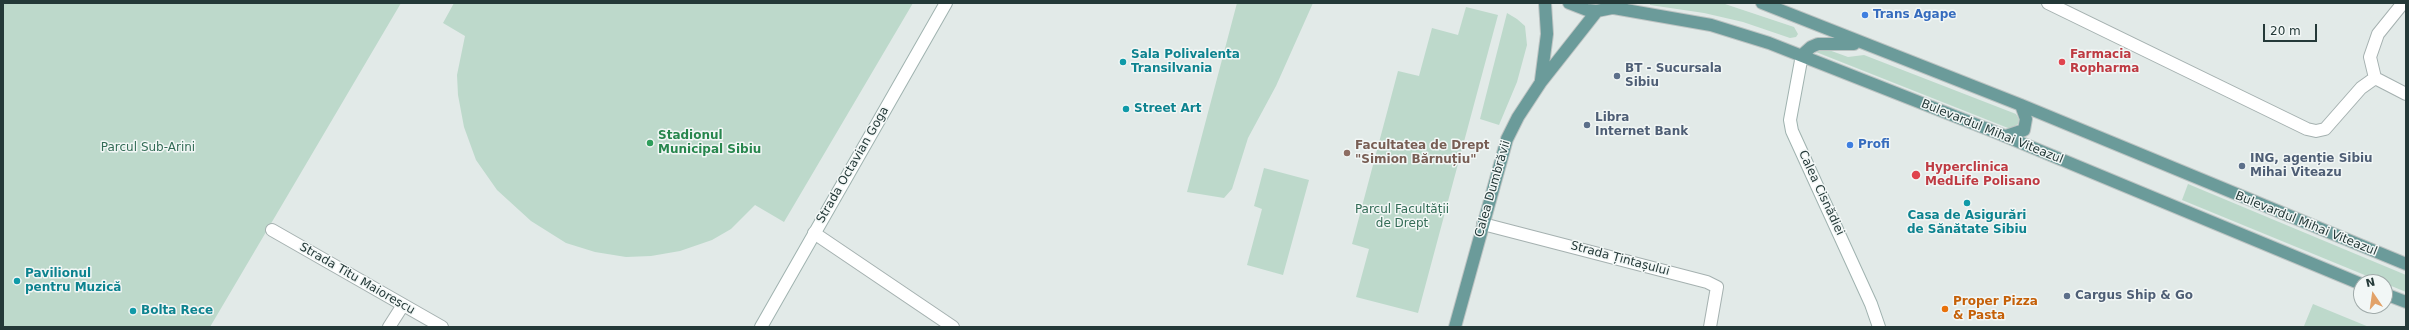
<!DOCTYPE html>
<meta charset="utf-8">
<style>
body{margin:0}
#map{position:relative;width:2409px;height:330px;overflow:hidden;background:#e2eae8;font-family:"DejaVu Sans",sans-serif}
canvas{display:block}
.frame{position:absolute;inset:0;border:4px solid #243938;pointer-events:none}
.north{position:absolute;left:2353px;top:274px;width:40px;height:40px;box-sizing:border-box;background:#f2f7f6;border:1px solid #a0abaa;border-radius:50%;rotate:347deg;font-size:11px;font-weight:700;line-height:16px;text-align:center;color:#243938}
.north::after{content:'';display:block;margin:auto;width:14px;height:18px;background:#e2a268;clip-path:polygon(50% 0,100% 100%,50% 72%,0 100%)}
.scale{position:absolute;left:2263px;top:24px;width:54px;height:18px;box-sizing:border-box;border:2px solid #243938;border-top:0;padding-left:5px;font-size:12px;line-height:14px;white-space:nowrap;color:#243938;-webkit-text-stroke:3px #f2f7f6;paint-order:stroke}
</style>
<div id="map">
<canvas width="2409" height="330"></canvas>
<div class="frame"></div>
<div class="north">N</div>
<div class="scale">20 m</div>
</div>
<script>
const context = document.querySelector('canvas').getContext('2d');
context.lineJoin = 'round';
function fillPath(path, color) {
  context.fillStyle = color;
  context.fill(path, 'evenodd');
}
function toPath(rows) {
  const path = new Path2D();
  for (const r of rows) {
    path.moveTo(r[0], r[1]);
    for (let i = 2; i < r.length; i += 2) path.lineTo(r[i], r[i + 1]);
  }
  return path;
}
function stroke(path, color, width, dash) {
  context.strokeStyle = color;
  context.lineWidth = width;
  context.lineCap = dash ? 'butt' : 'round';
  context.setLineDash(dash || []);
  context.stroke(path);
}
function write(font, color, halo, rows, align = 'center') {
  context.font = font + ' "DejaVu Sans",sans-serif';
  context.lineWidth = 3;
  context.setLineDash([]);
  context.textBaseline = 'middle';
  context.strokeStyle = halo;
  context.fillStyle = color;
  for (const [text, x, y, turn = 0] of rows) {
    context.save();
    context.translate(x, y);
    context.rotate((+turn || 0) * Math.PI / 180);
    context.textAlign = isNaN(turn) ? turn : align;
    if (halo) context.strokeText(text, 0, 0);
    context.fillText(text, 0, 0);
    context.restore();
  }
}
fillPath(toPath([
 [3,3,401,3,210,327,3,327],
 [454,3,913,3,784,222,755,205,731,229,712,240,680,251,651,256,626,257,595,252,566,243,531,221,497,190,476,160,464,127,458,95,457,75,465,36,443,23],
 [1237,3,1313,3,1276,86,1248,138,1232,189,1224,198,1187,192],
 [1650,3,1722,3,1794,27,1798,34,1796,37,1790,38,1743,22,1704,13,1650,5],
 [1466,7,1498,15,1418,313,1356,297,1369,249,1352,244,1398,71,1419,76,1432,28,1458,35],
 [1507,13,1517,19,1525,26,1527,45,1517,82,1499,125,1480,119],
 [1826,49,1848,57,1864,55,2016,114,2019,119,2018,124,2012,128,2008,128,1816,52],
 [1264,168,1309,180,1283,275,1247,265,1262,209,1254,206],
 [2188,184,2406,275,2406,292,2182,200],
 [2313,304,2369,327,2307,327,2304,326]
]), '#bdd9cb');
const street = toPath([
 [2048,3,2307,129,2316,131,2325,129,2361,88,2375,78],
 [2403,3,2378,34,2370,57,2375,78,2406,94],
 [1483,224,1707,282,1717,287,1710,327],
 [272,230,442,327],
 [814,233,953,327],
 [389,327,403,305]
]);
const secondary = toPath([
 [1802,55,1790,120,1792,131,1871,304,1879,327],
 [761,327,946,3]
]);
const primary = toPath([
 [1569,3,1587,10,1597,11,1622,6],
 [1762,3,2021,105,2406,264],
 [1614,8,1711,25,1769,43,1995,132,2361,284],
 [1802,55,1811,47,1818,44,1854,44],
 [1541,80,1547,34,1545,3],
 [2006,136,2024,130,2026,119,2021,105],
 [2385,294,2406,302],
 [1455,327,1507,139,1518,117,1541,82,1597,11]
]);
stroke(street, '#a5b1b0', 14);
stroke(secondary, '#9fb2af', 14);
stroke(primary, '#bdc4c3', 14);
stroke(street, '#fff', 12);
stroke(secondary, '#fff', 12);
stroke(primary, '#6b9b9a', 12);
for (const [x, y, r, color] of [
 [1865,15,4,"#3f7fe0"],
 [1123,62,4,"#0f9aa8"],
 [2062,62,4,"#e0444e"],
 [1617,76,4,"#5c6f8a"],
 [1126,109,4,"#0f9aa8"],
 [1587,125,4,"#5c6f8a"],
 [650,143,4,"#2e9e5b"],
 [1850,145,4,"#3f7fe0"],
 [1347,153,4,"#8d6e63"],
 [2242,166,4,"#5c6f8a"],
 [1916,175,5,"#e0444e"],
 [1967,203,4,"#0f9aa8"],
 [17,281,4,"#0f9aa8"],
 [2067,296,4,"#5c6f8a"],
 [1945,309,4,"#e8710a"],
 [133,311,4,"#0f9aa8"]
]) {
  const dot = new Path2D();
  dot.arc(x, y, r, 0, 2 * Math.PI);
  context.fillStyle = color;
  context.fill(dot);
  stroke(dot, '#f2f7f6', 1.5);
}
write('bold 12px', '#366cbe', '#f2f7f6', [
 ["Trans Agape",1873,15],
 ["Profi",1858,145]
], 'left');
write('bold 12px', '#0d838f', '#f2f7f6', [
 ["Sala Polivalenta",1131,55],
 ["Transilvania",1131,69],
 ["Street Art",1134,109],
 ["Casa de Asigurări",1967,216,"center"],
 ["de Sănătate Sibiu",1967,230,"center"],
 ["Pavilionul",25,274],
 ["pentru Muzică",25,288],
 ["Bolta Rece",141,311]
], 'left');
write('bold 12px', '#be3a42', '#f2f7f6', [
 ["Farmacia",2070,55],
 ["Ropharma",2070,69],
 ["Hyperclinica",1925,168],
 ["MedLife Polisano",1925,182]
], 'left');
write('bold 12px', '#4e5e75', '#f2f7f6', [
 ["BT - Sucursala",1625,69],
 ["Sibiu",1625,83],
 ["Libra",1595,118],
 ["Internet Bank",1595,132],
 ["ING, agenție Sibiu",2250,159],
 ["Mihai Viteazu",2250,173],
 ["Cargus Ship & Go",2075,296]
], 'left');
write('12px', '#243938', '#f2f7f6', [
 ["Bulevardul Mihai Viteazul",1992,132,22],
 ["Strada Octavian Goga",853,165,-60],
 ["Calea Dumbrăvii",1493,189,-74],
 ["Calea Cisnădiei",1821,193,65],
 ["Bulevardul Mihai Viteazul",2306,224,22],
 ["Strada Țintașului",1620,259,15],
 ["Strada Titu Maiorescu",357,279,30]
]);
write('bold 12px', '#27864d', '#f2f7f6', [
 ["Stadionul",658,136],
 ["Municipal Sibiu",658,150]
], 'left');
write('bold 12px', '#785e54', '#f2f7f6', [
 ["Facultatea de Drept",1355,146],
 ["\"Simion Bărnuțiu\"",1355,160]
], 'left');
write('12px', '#336c56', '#f2f7f6', [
 ["Parcul Sub-Arini",148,148],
 ["Parcul Facultății",1402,210],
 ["de Drept",1402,224]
]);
write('bold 12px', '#c56008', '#f2f7f6', [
 ["Proper Pizza",1953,302],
 ["& Pasta",1953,316]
], 'left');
</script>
